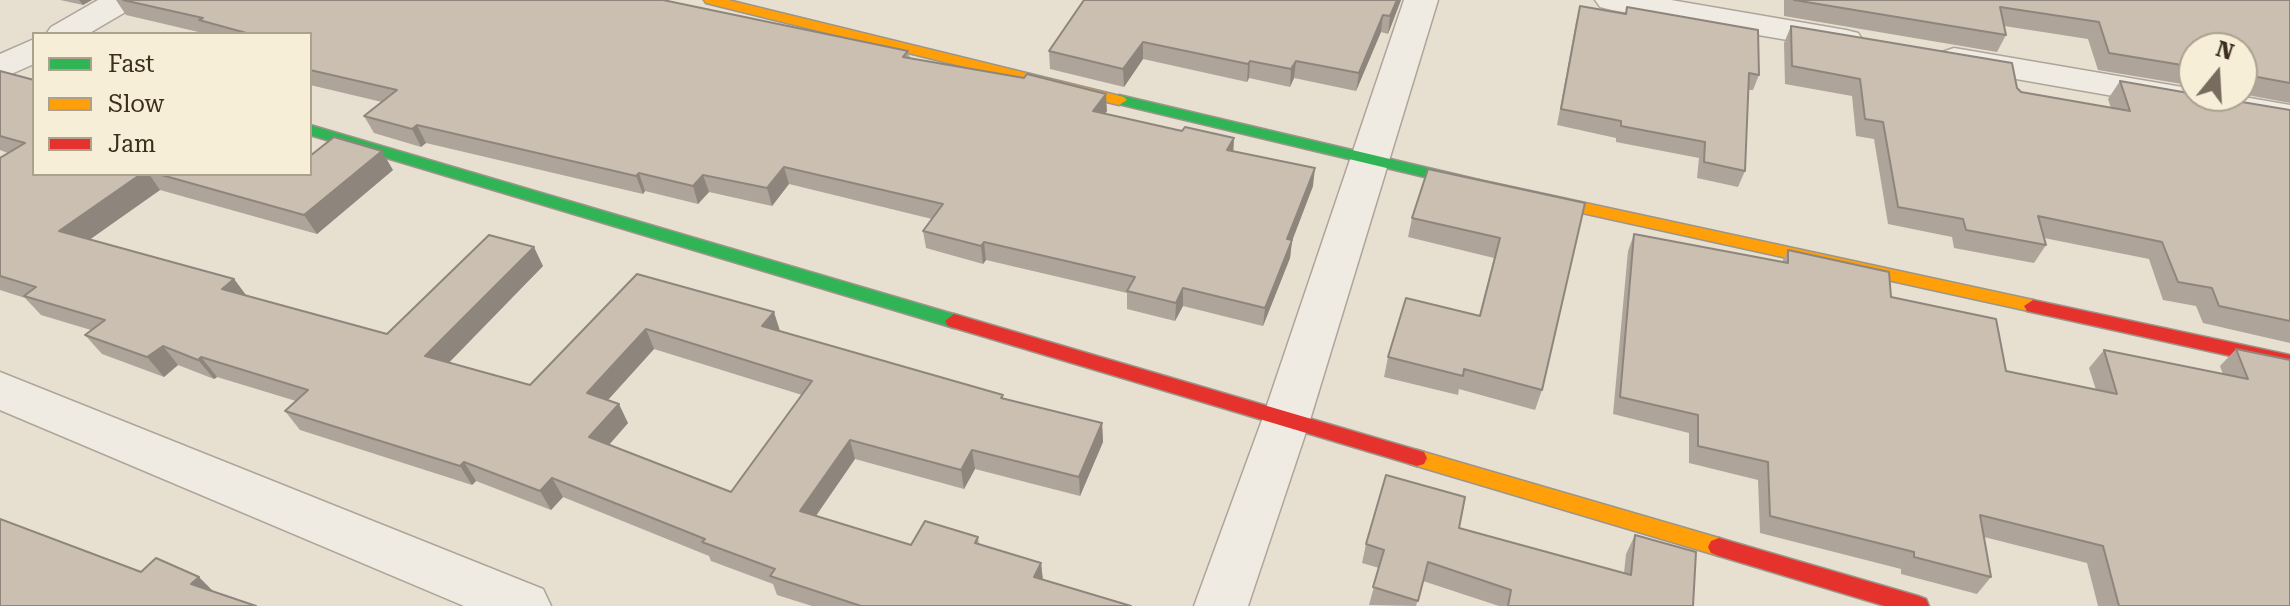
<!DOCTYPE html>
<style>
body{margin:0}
#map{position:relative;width:2290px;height:606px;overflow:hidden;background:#e7e0d1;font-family:"Roboto Serif",serif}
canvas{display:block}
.legend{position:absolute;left:32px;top:32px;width:280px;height:144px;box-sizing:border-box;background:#f7eed8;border:2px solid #ada18e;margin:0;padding:10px 14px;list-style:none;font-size:24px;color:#3d2e20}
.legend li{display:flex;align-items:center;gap:16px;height:40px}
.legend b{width:40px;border:2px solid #ada18e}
.north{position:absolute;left:2178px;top:32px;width:80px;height:80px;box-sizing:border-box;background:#f7eed8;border:2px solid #ada18e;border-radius:50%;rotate:18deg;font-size:22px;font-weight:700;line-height:32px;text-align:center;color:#3d2e20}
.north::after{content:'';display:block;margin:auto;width:28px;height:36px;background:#786c5e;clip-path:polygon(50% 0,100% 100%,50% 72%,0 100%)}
</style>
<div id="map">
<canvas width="2290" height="606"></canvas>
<ul class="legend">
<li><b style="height:10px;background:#30b455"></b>Fast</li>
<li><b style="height:10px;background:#ff9f0a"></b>Slow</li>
<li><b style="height:10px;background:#e5322d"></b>Jam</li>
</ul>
<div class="north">N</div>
</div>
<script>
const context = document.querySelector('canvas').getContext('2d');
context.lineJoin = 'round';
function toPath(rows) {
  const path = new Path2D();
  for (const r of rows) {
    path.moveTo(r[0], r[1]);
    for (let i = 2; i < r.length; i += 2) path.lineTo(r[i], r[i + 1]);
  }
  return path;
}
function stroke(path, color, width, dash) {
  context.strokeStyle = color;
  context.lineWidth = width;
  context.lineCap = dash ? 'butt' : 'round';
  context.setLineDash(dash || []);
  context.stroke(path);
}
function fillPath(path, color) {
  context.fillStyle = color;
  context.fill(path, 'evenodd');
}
const street = toPath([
 [98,0,139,0,134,7,88,34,46,34,51,27,98,0],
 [1404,0,1438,0,1310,420,1248,606,1194,606,1262,420,1404,0],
 [1595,0,1671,0,1846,30,1858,33,1863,40,1858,47,1846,50,1612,10,1600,7,1595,0],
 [34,39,34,64,0,79,0,54,34,39],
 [1954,48,2194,89,2194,96,2238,96,2290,105,2290,127,1942,66,1936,59,1942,52,1954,48],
 [0,372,543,589,551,606,464,606,0,410,0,372]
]);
const fast = toPath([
 [1119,95,1479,180,1487,185,1479,190,1114,103,1111,100,1119,95],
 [310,125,960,316,963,321,954,328,310,135,310,125]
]);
const slow = toPath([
 [704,0,728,0,1124,97,1127,100,1119,105,706,3,704,0],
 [1479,180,2033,300,2042,306,2033,312,1473,189,1471,185,1479,180],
 [1417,450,1719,538,1727,541,1730,547,1727,553,1719,556,1410,464,1407,458,1410,452,1417,450]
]);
const jam = toPath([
 [2033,300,2290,355,2290,369,2027,311,2024,306,2033,300],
 [954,314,1417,450,1424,452,1427,458,1424,464,1417,466,948,326,945,321,954,314],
 [1719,538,1918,596,1926,599,1929,606,1885,606,1719,556,1711,553,1708,547,1711,541,1719,538]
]);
stroke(street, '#ada599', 3);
stroke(fast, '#9c958a', 3);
stroke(slow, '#9c958a', 3);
stroke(jam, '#9c958a', 3);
fillPath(street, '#efebe3');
fillPath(fast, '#30b455');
fillPath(slow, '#ff9f0a');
fillPath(jam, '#e5322d');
fillPath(toPath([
 [60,0,92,0,83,5],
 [116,0,663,0,908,51,910,58,1107,111,1105,114,1182,131,1234,138,1233,151,1313,186,1292,241,1290,258,1263,326,1183,306,1175,321,1127,309,1127,293,986,260,983,264,926,248,923,231,932,219,789,184,772,206,709,192,698,204,645,191,643,194,426,143,421,147,374,133,364,116,382,102,310,85,310,34,207,34,126,15],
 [1401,0,1388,34,1381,32,1356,91,1294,78,1290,87,1249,78,1247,82,1143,59,1124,87,1050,69,1049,51],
 [1784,0,2290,0,2290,103,2242,94,2242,48,2194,48,2194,86,2098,70,2088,39,2004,26,2006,35,1997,52,1784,16],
 [1580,6,1759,75,1753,90,1748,90,1745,171,1738,187,1697,178,1699,158,1616,142,1616,138,1557,125,1576,22],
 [1791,26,2017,88,2021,92,2111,108,2108,99,2120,81,2290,110,2290,343,2203,323,2196,306,2163,300,2149,259,2044,238,2046,245,2034,263,1954,248,1952,237,1888,224,1874,139,1856,136,1852,96,1785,84,1784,43],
 [0,71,34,174,310,174,393,170,317,234,160,190,90,239,234,279,246,295,387,334,543,266,449,362,530,385,637,274,780,331,1003,395,1003,399,1102,423,1103,442,1080,496,975,469,964,489,855,459,816,516,911,545,978,537,979,545,1041,563,1043,580,1131,606,812,606,777,595,773,584,711,561,709,556,563,497,551,510,476,481,472,485,300,430,285,411,296,401,217,377,214,379,178,365,164,377,102,354,85,335,91,330,41,315,25,298,0,290,0,158,8,153,0,150],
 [654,349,802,395,731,492,609,445,628,423,608,400],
 [1585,203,1542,390,1535,410,1459,389,1458,395,1384,377,1388,357,1479,316,1494,258,1408,237,1412,218],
 [1634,234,1782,262,1788,250,1891,297,2006,371,2096,390,2089,368,2104,350,2223,374,2220,366,2236,349,2290,360,2290,606,2098,606,2087,563,1984,537,1991,577,1977,594,1901,574,1901,569,1760,533,1758,480,1689,463,1689,433,1613,414,1628,251],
 [1459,528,1624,573,1626,554,1635,535,1693,606,1499,606,1423,581,1416,606,1369,605,1379,568,1362,563,1366,544]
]), '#afa499');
fillPath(toPath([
 [79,0,92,0,83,5],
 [1397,0,1401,0,1388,34,1390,16],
 [1383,15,1381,32,1356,91,1359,73],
 [1143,42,1143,59,1124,87,1123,69],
 [1250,61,1249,78,1247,82,1248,64],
 [1296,61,1294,78,1290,87,1291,69],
 [1106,94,1107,111,1094,129,1093,111],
 [417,125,426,143,421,147,412,129],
 [1234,138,1233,156,1227,150],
 [382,151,393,170,317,234,304,215],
 [784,167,789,184,772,206,767,188],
 [1315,168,1313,186,1292,241,1290,258,1263,326,1265,308,1287,239],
 [639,173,645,191,643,194,636,176],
 [141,174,149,174,160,190,75,250,59,231],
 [703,175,709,192,698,204,693,186],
 [984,242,986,260,983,264,981,246],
 [534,247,543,266,437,375,425,356],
 [234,279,248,298,222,289],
 [1183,288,1183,306,1175,321,1176,303],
 [774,312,780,331,762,326],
 [646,329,654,349,597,412,587,393],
 [163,346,178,365,164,377,147,357],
 [201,357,217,377,214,379,198,360],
 [619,404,628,423,599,456,589,437],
 [1102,423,1103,442,1080,496,1079,477],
 [850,440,855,459,806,530,800,511],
 [972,450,975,469,964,489,961,470],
 [464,462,476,481,472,485,460,466],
 [552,478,563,497,551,510,540,491],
 [1041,563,1043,582,1034,577],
 [199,577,214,592,191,584]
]), '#8e867d');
const building = toPath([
 [123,0,663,0,908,51,903,57,1024,78,1027,74,1106,94,1093,111,1182,131,1185,127,1234,138,1227,150,1315,168,1287,239,1292,240,1265,308,1183,288,1176,303,1127,291,1135,277,984,242,981,246,923,231,943,204,784,167,767,188,703,175,693,186,639,173,636,176,417,125,412,129,364,116,397,90,310,70,310,34,250,34,199,20,203,18,123,0],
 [1084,0,1397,0,1390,16,1383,15,1359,73,1296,61,1291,69,1250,61,1248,64,1143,42,1123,69,1049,51,1084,0],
 [1794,0,2290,0,2290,83,2252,76,2242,76,2242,48,2194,48,2194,67,2109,53,2099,22,2000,7,2006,35,1794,0],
 [1580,6,1626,14,1627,7,1758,30,1759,75,1749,73,1745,171,1704,162,1705,142,1621,126,1621,121,1561,109,1580,6],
 [1791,26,2012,63,2017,88,2021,92,2130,111,2120,81,2194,94,2194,96,2206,96,2290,110,2290,321,2219,306,2212,288,2178,282,2162,242,2038,216,2046,245,1966,230,1963,219,1898,207,1883,122,1865,119,1860,79,1792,66,1791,26],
 [0,71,34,80,34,174,141,174,59,231,234,279,222,289,387,334,489,235,534,247,425,356,530,385,637,274,774,312,762,326,1003,395,1001,398,1102,423,1079,477,972,450,961,470,850,440,800,511,911,545,925,521,978,537,975,543,1041,563,1034,577,1131,606,861,606,770,576,775,569,702,542,705,539,552,478,540,491,464,462,460,466,285,411,308,390,201,357,198,360,163,346,147,357,85,335,105,320,24,296,36,287,0,276,0,158,25,143,0,136,0,71],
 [646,329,812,381,731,492,589,437,619,404,587,393,646,329],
 [334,137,382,151,304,215,158,174,310,174,310,156,334,137],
 [1428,169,1585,203,1542,390,1464,369,1463,376,1388,357,1406,298,1480,316,1500,238,1412,218,1428,169],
 [1634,234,1788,263,1788,250,1889,272,1891,297,1996,319,2006,371,2117,394,2104,350,2248,379,2236,349,2290,360,2290,606,2119,606,2103,546,1980,515,1991,577,1914,557,1914,552,1770,516,1768,462,1698,446,1698,415,1620,397,1634,234],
 [1386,475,1465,497,1459,528,1631,575,1635,535,1696,552,1693,606,1508,606,1511,590,1428,562,1418,601,1373,587,1384,550,1366,544,1386,475],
 [0,519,141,572,156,558,199,577,191,584,256,606,0,606,0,519]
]);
fillPath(building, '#cbbfb2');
stroke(building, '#8e867d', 2);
</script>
